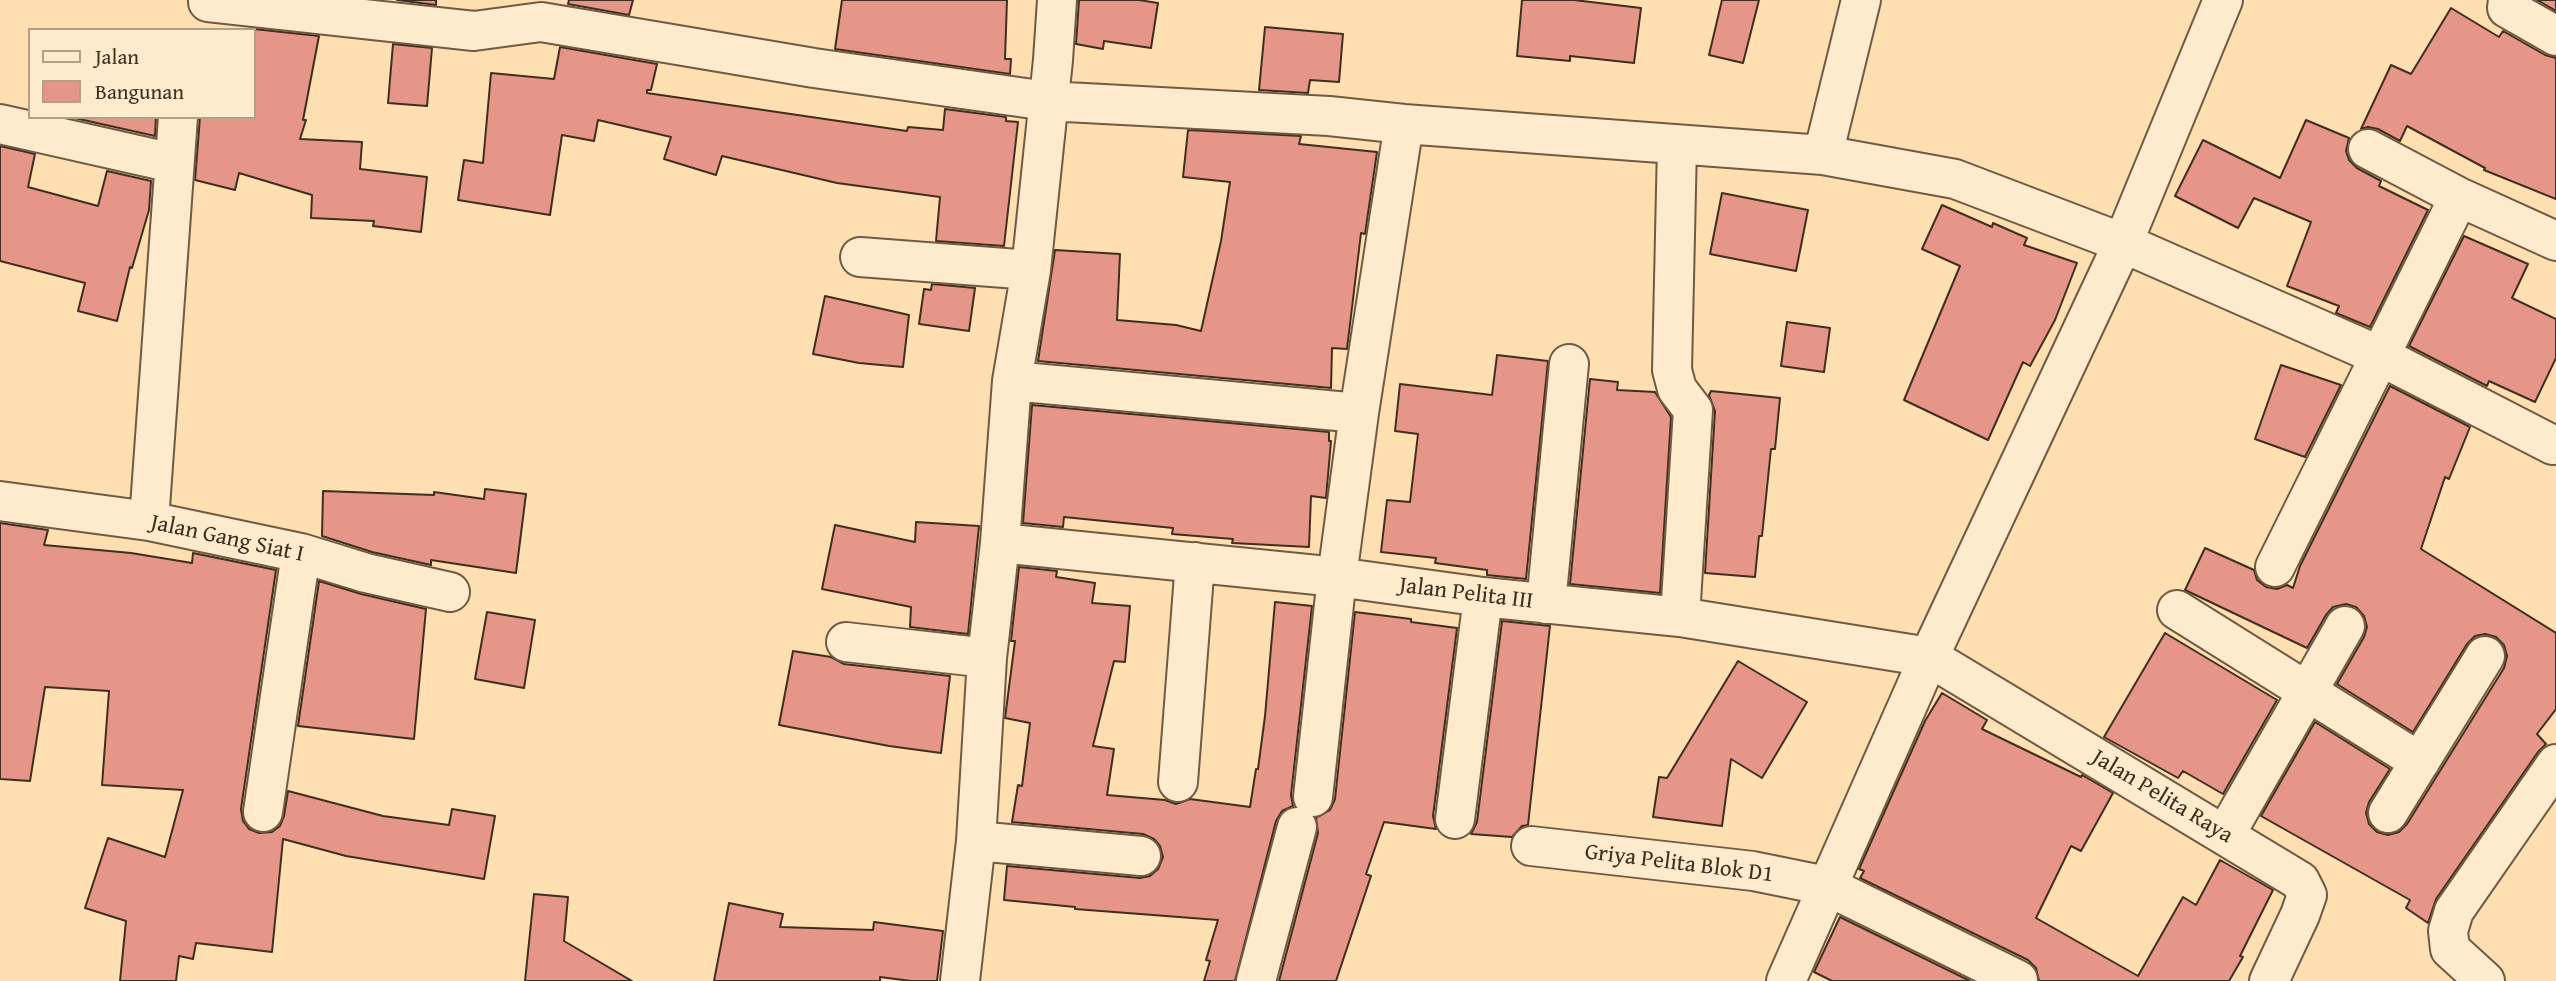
<!DOCTYPE html>
<style>
body{margin:0}
#map{position:relative;width:2556px;height:981px;overflow:hidden;background:#fedfb1;font-family:"Gentium Book Plus",serif}
canvas{display:block}
.legend{position:absolute;left:28px;top:28px;width:228px;height:91px;box-sizing:border-box;background:#feeacc;border:2px solid #b29f86;margin:0;padding:9px 12px;list-style:none;font-size:21px;color:#402e1e}
.legend li{display:flex;align-items:center;gap:14px;height:35px}
.legend b{width:35px;border:2px solid #b29f86}
</style>
<div id="map">
<canvas width="2556" height="981"></canvas>
<ul class="legend">
<li><b style="height:9px;background:#feeacc"></b>Jalan</li>
<li><b style="height:19px;background:#e59688"></b>Bangunan</li>
</ul>
</div>
<script>
const context = document.querySelector('canvas').getContext('2d');
context.lineJoin = 'round';
function fillPath(path, color) {
  context.fillStyle = color;
  context.fill(path, 'evenodd');
}
function toPath(rows) {
  const path = new Path2D();
  for (const r of rows) {
    path.moveTo(r[0], r[1]);
    for (let i = 2; i < r.length; i += 2) path.lineTo(r[i], r[i + 1]);
  }
  return path;
}
function stroke(path, color, width, dash) {
  context.strokeStyle = color;
  context.lineWidth = width;
  context.lineCap = dash ? 'butt' : 'round';
  context.setLineDash(dash || []);
  context.stroke(path);
}
function write(font, color, halo, rows, align = 'center') {
  context.font = font + ' "Gentium Book Plus",serif';
  context.lineWidth = 5;
  context.setLineDash([]);
  context.textBaseline = 'middle';
  context.strokeStyle = halo;
  context.fillStyle = color;
  for (const [text, x, y, turn = 0] of rows) {
    context.save();
    context.translate(x, y);
    context.rotate((+turn || 0) * Math.PI / 180);
    context.textAlign = isNaN(turn) ? turn : align;
    if (halo) context.strokeText(text, 0, 0);
    context.fillText(text, 0, 0);
    context.restore();
  }
}
const building = toPath([
 [397,0,436,0,436,5,397,0],
 [569,0,633,0,629,15,568,4,569,0],
 [842,0,1007,0,1005,59,1011,59,1010,74,835,49,842,0],
 [1079,0,1139,0,1158,3,1151,48,1104,41,1103,49,1076,44,1079,0],
 [1522,0,1574,0,1641,8,1634,63,1570,56,1570,61,1517,56,1522,0],
 [1722,0,1759,0,1743,63,1709,55,1722,0],
 [2537,0,2556,0,2556,11,2537,0],
 [2451,8,2499,37,2503,31,2545,55,2556,58,2556,199,2484,170,2485,168,2407,126,2400,141,2378,129,2368,127,2361,129,2391,65,2411,74,2451,8],
 [1265,27,1343,34,1339,82,1310,80,1308,93,1259,90,1265,27],
 [254,29,319,36,303,120,306,120,300,139,362,142,360,169,427,177,421,232,373,226,374,221,311,218,312,195,239,173,235,190,195,180,200,117,254,117,254,29],
 [393,44,432,48,427,106,388,103,393,44],
 [560,47,657,64,651,90,647,90,647,93,907,131,908,127,943,130,945,109,1006,117,1006,121,1018,122,1004,246,936,241,940,197,837,183,722,156,716,175,664,159,671,137,598,120,594,141,562,135,550,215,458,200,464,160,483,163,491,73,554,79,560,47],
 [70,117,156,117,155,136,70,117],
 [2306,120,2349,138,2346,151,2349,160,2357,168,2381,181,2379,186,2428,210,2370,327,2336,313,2339,306,2287,286,2311,222,2254,198,2238,228,2175,196,2203,140,2280,178,2306,120],
 [1188,130,1301,136,1299,144,1377,152,1365,234,1361,233,1347,349,1332,348,1331,388,1038,361,1055,250,1120,254,1117,320,1176,325,1201,331,1221,241,1230,182,1183,177,1188,130],
 [0,146,35,154,28,187,98,206,107,171,151,181,149,210,132,268,130,267,117,321,78,311,85,283,0,261,0,146],
 [1722,193,1808,210,1796,271,1710,254,1722,193],
 [1942,205,1992,227,1993,223,2027,238,2024,245,2077,263,2055,320,2030,366,2023,362,1988,440,1904,400,1960,266,1922,249,1942,205],
 [2464,236,2528,264,2512,298,2556,319,2556,358,2535,402,2489,381,2487,386,2409,346,2464,236],
 [932,284,975,288,969,331,919,324,924,289,931,290,932,284],
 [825,296,909,315,903,367,859,363,813,354,825,296],
 [1787,322,1830,328,1824,372,1781,366,1787,322],
 [1497,355,1548,361,1526,579,1487,575,1487,570,1435,563,1436,558,1381,552,1387,500,1410,502,1418,434,1395,431,1400,384,1492,395,1497,355],
 [2281,365,2341,385,2305,457,2255,439,2281,365],
 [1590,379,1618,382,1617,390,1655,392,1671,417,1660,593,1570,584,1590,379],
 [2390,386,2470,427,2449,479,2445,477,2421,549,2556,633,2556,709,2537,734,2546,744,2538,752,2436,899,2428,923,2406,908,2410,900,2261,816,2315,722,2390,769,2369,802,2366,813,2369,824,2377,832,2388,835,2399,832,2407,824,2504,668,2507,656,2504,645,2496,637,2485,634,2475,636,2467,644,2413,732,2337,684,2364,637,2367,627,2364,616,2356,607,2346,604,2333,607,2326,615,2307,648,2185,590,2205,548,2254,570,2257,580,2266,587,2277,589,2287,585,2293,588,2300,566,2390,386],
 [1711,391,1780,398,1775,449,1771,449,1762,536,1759,536,1755,577,1705,573,1715,411,1709,395,1711,391],
 [1032,405,1329,432,1329,441,1331,441,1326,498,1311,496,1309,547,1232,543,1233,539,1172,534,1173,528,1064,517,1063,527,1023,523,1032,405],
 [485,489,526,494,516,573,431,560,431,565,372,552,322,536,323,491,434,495,434,492,484,499,485,489],
 [916,522,979,526,968,634,910,627,911,607,822,589,835,525,915,542,916,522],
 [0,523,48,530,44,545,131,553,192,563,193,553,276,570,241,809,243,821,249,829,259,833,272,832,280,826,284,816,288,791,383,816,449,825,452,809,495,816,484,879,346,856,283,839,272,952,196,943,193,959,179,956,176,981,120,981,126,921,85,908,108,838,165,857,183,790,102,785,109,691,45,687,30,781,0,779,0,523],
 [1019,567,1057,571,1056,577,1095,583,1092,603,1130,606,1125,662,1114,661,1093,746,1114,749,1107,795,1165,800,1176,804,1190,799,1250,807,1256,769,1258,769,1265,716,1275,602,1312,606,1291,795,1293,806,1282,811,1276,821,1235,981,1204,981,1210,961,1206,960,1218,920,1075,909,1075,907,1004,900,1007,866,1140,878,1150,876,1158,869,1163,857,1160,846,1154,839,1143,834,1012,822,1018,785,1022,786,1030,723,1005,718,1015,641,1011,641,1019,567],
 [319,581,361,594,426,609,414,739,298,726,319,581],
 [487,612,535,620,524,688,475,679,487,612],
 [1355,612,1411,619,1411,622,1457,628,1433,816,1436,829,1384,822,1366,874,1371,876,1336,981,1279,981,1318,833,1316,818,1330,810,1335,799,1355,612],
 [1502,621,1550,626,1528,825,1522,826,1512,837,1471,834,1477,822,1502,621],
 [2165,633,2277,700,2223,794,2183,771,2178,778,2104,737,2165,633],
 [793,651,831,657,844,664,950,676,941,753,889,746,779,725,793,651],
 [1738,661,1807,702,1762,778,1731,759,1722,826,1653,817,1659,777,1667,778,1738,661],
 [1942,693,1987,720,1982,729,2081,777,2082,775,2113,793,2081,851,2071,846,2036,918,2138,976,2183,897,2196,905,2220,860,2273,890,2240,956,2243,957,2229,981,2039,981,2036,968,2028,960,1860,878,1864,871,1859,869,1925,721,1942,693],
 [534,894,568,897,564,941,632,981,525,981,534,894],
 [729,903,783,914,780,927,873,930,874,922,943,931,937,981,911,981,880,977,880,981,714,981,729,903],
 [1840,917,1970,981,1832,981,1814,972,1840,917]
]);
fillPath(building, '#e59688');
stroke(building, '#402e1e', 2);
const minor = toPath([
 [208,0,208,2,474,31,541,22,814,68,1047,101,1329,116,1404,124,1823,155,1955,179,2123,243,2378,355,2553,445],
 [2508,0,2507,8,2556,36],
 [0,124,173,163],
 [1677,145,1672,370,1677,389,1693,410,1680,617],
 [2368,149,2459,197,2556,241],
 [1823,155,1861,0],
 [860,257,1031,270],
 [1012,381,1359,413],
 [0,501,149,521,301,553,366,573,450,592],
 [149,521,178,117],
 [1000,543,1337,577,1483,597,1680,617,1929,657,2300,881,2307,895,2300,915,2269,981],
 [2275,567,2459,197],
 [1546,604,1569,364],
 [2177,610,2420,762],
 [846,642,987,658],
 [1178,782,1195,562],
 [1313,797,1337,577,1359,413,1404,124],
 [263,812,301,553],
 [2388,813,2485,656],
 [1455,819,1483,597],
 [2225,835,2345,626],
 [976,841,1141,856],
 [1531,846,1753,871,1827,886,2018,980],
 [960,981,976,841,987,658,1000,543,1012,381,1031,270,1053,60,1057,0],
 [1256,981,1297,827],
 [1786,981,1929,657,2123,243,2223,0],
 [2485,981,2450,949,2448,931,2454,911,2556,764]
]);
stroke(minor, '#705a43', 42);
stroke(minor, '#feeacc', 38);
write('23px', '#402e1e', '#feeacc', [
 ["Jalan Gang Siat I",227,539,12],
 ["Jalan Pelita III",1466,594,7],
 ["Jalan Pelita Raya",2162,797,31],
 ["Griya Pelita Blok D1",1679,864,7]
]);
</script>
